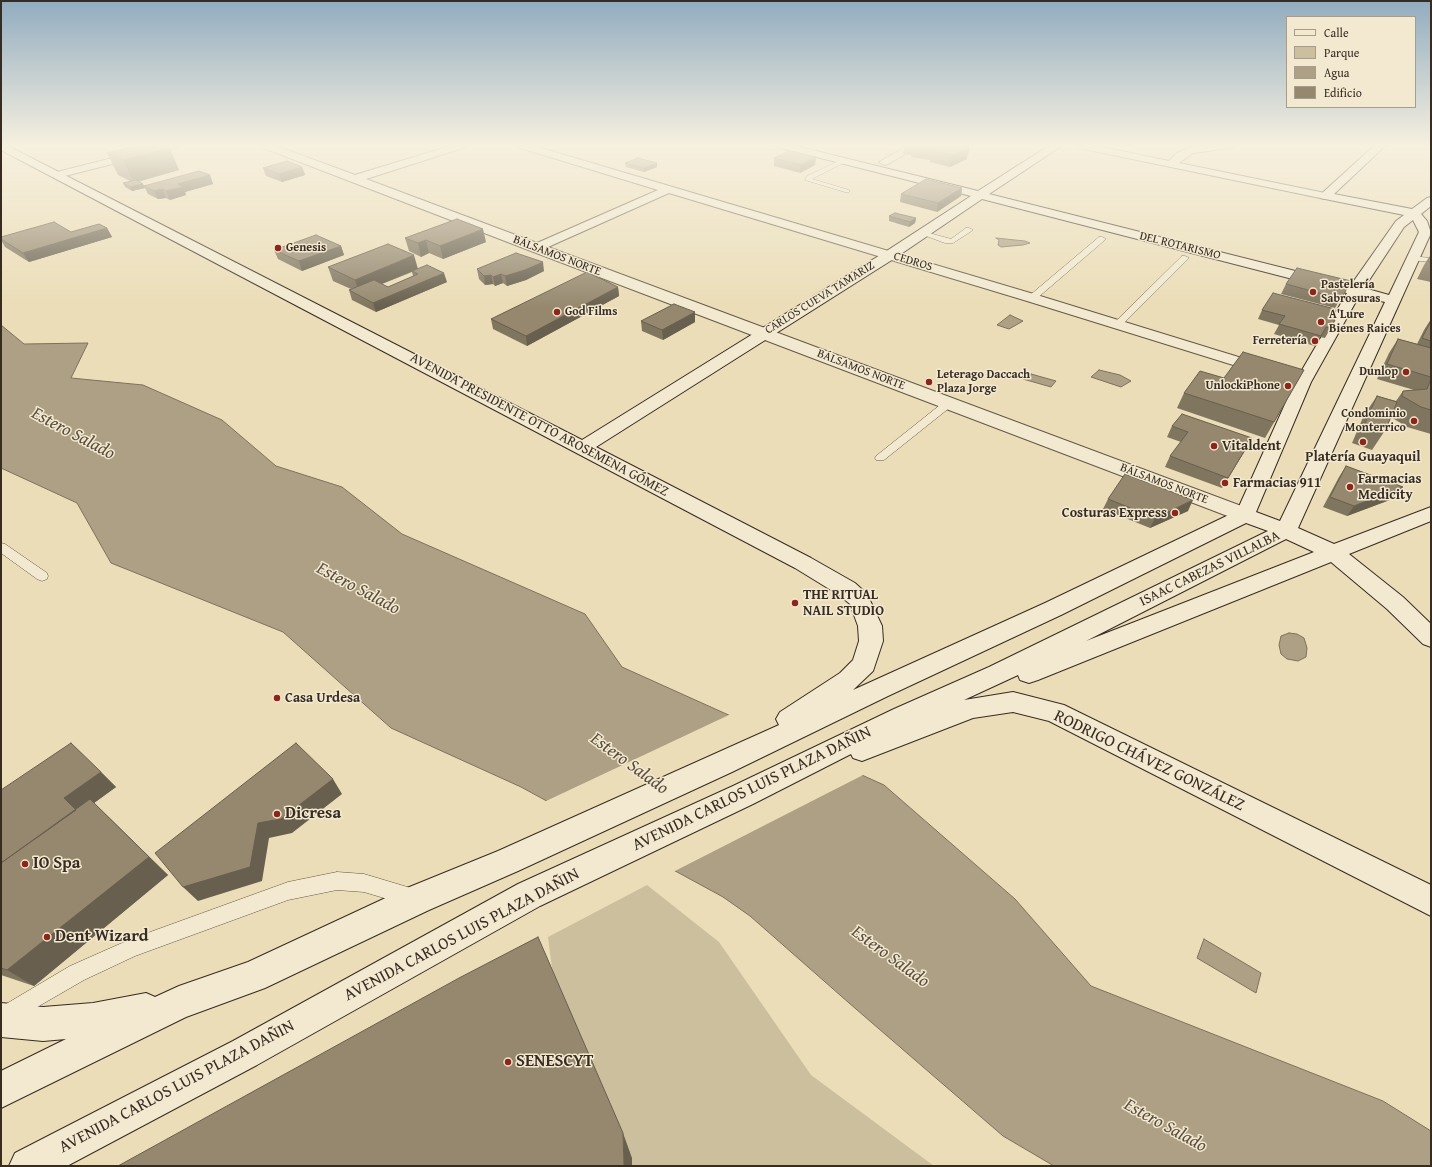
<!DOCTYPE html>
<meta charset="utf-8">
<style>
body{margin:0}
#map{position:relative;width:1432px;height:1167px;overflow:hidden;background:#ebddb7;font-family:"Gentium Book Plus",serif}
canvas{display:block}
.frame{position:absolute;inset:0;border:2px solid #372b22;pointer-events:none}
.legend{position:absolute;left:1286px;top:16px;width:130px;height:92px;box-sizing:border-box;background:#f2e9d0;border:1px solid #a79d8a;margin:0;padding:5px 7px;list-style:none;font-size:12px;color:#372b22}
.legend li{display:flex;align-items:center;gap:8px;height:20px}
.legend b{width:20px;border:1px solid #a79d8a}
</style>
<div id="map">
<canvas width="1432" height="1167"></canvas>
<div class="frame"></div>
<ul class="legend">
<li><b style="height:5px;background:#f2e9d0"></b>Calle</li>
<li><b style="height:11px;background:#ccbf9e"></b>Parque</li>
<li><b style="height:11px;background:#aea084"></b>Agua</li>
<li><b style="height:11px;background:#95886f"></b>Edificio</li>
</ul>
</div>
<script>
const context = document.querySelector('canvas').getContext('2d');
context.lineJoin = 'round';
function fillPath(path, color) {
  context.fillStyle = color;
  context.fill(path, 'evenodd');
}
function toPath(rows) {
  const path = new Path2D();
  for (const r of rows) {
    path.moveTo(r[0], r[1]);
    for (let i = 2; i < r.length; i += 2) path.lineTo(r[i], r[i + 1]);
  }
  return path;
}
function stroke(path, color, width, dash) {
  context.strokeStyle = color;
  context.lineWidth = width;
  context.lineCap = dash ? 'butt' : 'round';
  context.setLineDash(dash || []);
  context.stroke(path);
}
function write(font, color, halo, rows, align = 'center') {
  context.font = font + ' "Gentium Book Plus",serif';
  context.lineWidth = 3;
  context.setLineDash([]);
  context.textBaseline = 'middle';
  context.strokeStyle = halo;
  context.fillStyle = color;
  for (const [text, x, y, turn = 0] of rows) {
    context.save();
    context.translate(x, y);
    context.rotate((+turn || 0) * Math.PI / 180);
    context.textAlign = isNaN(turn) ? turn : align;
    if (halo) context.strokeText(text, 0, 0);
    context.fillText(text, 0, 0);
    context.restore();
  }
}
fillPath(toPath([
 [647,885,719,942,811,1075,934,1166,632,1166,553,976,548,937]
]), '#ccbf9e');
const water = toPath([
 [996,238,1025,241,1030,243,1023,245,1001,247,998,245,999,240,996,238],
 [1010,315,1023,321,1009,329,997,325,1010,315],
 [1,325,24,344,88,343,71,378,143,385,222,420,276,466,342,487,402,534,585,614,622,667,884,785,1015,899,1091,986,1383,1101,1431,1131,1431,1166,1054,1166,1003,1136,849,1003,750,916,723,897,521,787,391,728,283,632,111,563,77,503,1,468,1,325],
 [1099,370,1120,375,1131,381,1121,387,1091,377,1099,370],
 [1031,374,1056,381,1051,387,1023,379,1031,374],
 [1289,633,1297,634,1304,638,1307,648,1306,657,1298,661,1287,659,1281,654,1279,645,1281,636,1289,633],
 [1204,939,1261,973,1256,993,1197,958,1204,939]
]);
fillPath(water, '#aea084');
stroke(water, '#7e715d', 1);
fillPath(toPath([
 [731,714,865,774,673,872,544,802]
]), '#ebddb7');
const lane = toPath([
 [843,159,846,161,845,162,812,179,849,190,849,192,845,192,805,180,807,176,843,159],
 [966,228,969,228,973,230,953,243,945,243,918,233,922,231,951,239,966,228],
 [1099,237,1102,237,1106,239,1035,300,1029,300,1028,298,1029,296,1099,237],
 [1182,256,1185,256,1189,258,1121,326,1115,326,1114,324,1115,322,1182,256],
 [1410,256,1431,258,1431,262,1410,260,1410,256],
 [949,400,954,403,953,405,884,460,876,460,875,458,876,456,945,401,949,400],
 [1,543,5,544,47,573,48,576,47,579,42,581,37,579,1,553,1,543],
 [337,872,364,874,414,889,420,892,423,898,420,904,414,907,364,892,337,890,288,900,135,956,84,980,1,1028,1,1007,70,966,131,939,288,882,337,872]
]);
const street = toPath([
 [164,145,180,145,179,147,57,178,52,175,53,173,164,145],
 [260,145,274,145,355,175,453,145,467,145,466,147,366,179,537,243,658,190,517,147,516,145,531,145,1037,295,1271,367,1273,370,1271,373,1265,375,1259,373,1027,301,669,193,548,247,1252,510,1255,515,1252,520,1245,522,1238,520,531,251,261,147,260,145],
 [909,145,921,145,888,164,884,165,879,162,909,145],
 [1074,145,1092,145,1169,161,1177,153,1190,147,1207,145,1234,145,1233,147,1229,148,1193,153,1179,163,1325,193,1329,194,1331,196,1329,198,1325,199,1079,148,1074,145]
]);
const secondary = toPath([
 [1,145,6,145,582,440,885,252,971,196,777,147,776,145,792,145,978,191,1050,145,1061,145,1060,147,989,194,1351,285,1396,221,1404,215,1325,199,1321,198,1319,196,1375,145,1386,145,1334,194,1412,209,1427,198,1431,197,1431,206,1421,214,1427,221,1431,233,1298,528,1334,544,1431,507,1431,521,1349,554,1403,597,1431,624,1431,647,1423,644,1387,609,1331,562,1038,680,1029,683,1020,680,1018,675,964,700,1013,692,1064,705,1431,885,1431,916,1049,721,1013,712,973,718,862,761,853,758,851,754,753,804,540,906,257,1065,67,1166,9,1166,15,1153,233,1041,518,884,733,786,894,709,989,667,1268,531,1246,523,1061,615,888,696,732,772,518,871,429,910,265,988,186,1017,1,1108,1,1071,66,1039,43,1041,1,1037,1,1003,43,1007,93,1003,146,993,155,997,179,986,248,962,407,888,498,851,779,725,776,719,780,712,840,673,853,660,859,641,858,626,850,604,839,595,795,568,1,150,1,145],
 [982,199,1347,293,1295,382,1237,511,1045,603,853,690,873,671,883,641,882,626,867,594,855,583,811,558,596,447,895,258,982,199],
 [1413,220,1419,232,1389,295,1364,288,1404,227,1413,220],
 [1359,296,1385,302,1280,521,1256,512,1311,382,1359,296],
 [1286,539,1314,552,1086,641,1286,539]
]);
stroke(lane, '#645847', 1);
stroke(street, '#645847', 2);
stroke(secondary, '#372b22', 2);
fillPath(lane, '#f2e9d0');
fillPath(street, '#f2e9d0');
fillPath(secondary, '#f2e9d0');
fillPath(toPath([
 [905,145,970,145,968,155,967,156,967,159,950,167,930,162,930,160,911,157,911,155,903,154],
 [107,153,179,170,139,181,143,184,144,186,210,175,213,184,185,192,186,195,170,200,166,198,158,199,148,194,145,188,132,191,125,187,123,183,130,181,118,175],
 [816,157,815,165,800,173,774,166,774,158],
 [625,163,657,163,657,167,644,172,626,167],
 [302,167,305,175,282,182,266,176,263,168],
 [962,188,961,196,937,212,900,202,901,194],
 [889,216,916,218,915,223,909,227,889,221],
 [107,228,112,237,29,262,5,247,1,240,1,237,71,232],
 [405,238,486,242,443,259,429,253,421,257,409,251],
 [341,246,344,255,302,271,278,259,274,250],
 [1431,254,1431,282,1417,279,1424,265],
 [328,267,418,269,447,282,376,312,352,300,349,290,351,289,333,281],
 [412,272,413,276,388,287,382,284],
 [477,269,544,271,526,280,507,286,503,283,495,286,493,284,485,285,479,279],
 [1351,281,1335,308,1281,294,1286,284],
 [618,287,619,296,527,346,493,329,491,319],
 [1262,310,1329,318,1335,320,1325,338,1320,337,1315,346,1274,334,1279,325,1258,319],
 [1431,319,1431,434,1407,427,1391,417,1386,429,1372,450,1352,443,1364,415,1377,396,1396,401,1403,391,1414,390,1377,379,1389,353,1398,339,1417,344,1424,330],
 [641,321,695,322,663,340,642,331],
 [1304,370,1265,438,1177,408,1184,393,1224,378],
 [1172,426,1246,449,1222,488,1165,467,1170,456,1181,442,1167,437],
 [1346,466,1403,487,1395,498,1347,516,1323,507,1339,477],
 [1108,499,1188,511,1150,528,1103,509],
 [101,772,116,787,94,803,168,875,34,986,1,975,1,790]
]), '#80755f');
fillPath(toPath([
 [969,145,970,145,968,155,967,156,967,159,950,167,953,155],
 [170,148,179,170,134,183,123,160],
 [816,157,815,165,800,173,801,165],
 [657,163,657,167,644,172,644,168],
 [302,167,305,175,282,182,279,174],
 [210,175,213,184,185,192,186,195,170,200,166,191,178,184],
 [143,184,145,188,132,191,130,187],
 [962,188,961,196,937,212,938,203],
 [162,189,166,198,158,199,154,191],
 [916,218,915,223,909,227,910,222],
 [107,228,112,237,29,262,23,253],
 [483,229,486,242,443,259,440,246],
 [426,240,429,253,421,257,418,243],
 [341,246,344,255,302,271,299,261],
 [414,255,418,269,359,293,355,280],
 [543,262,544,271,526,280,507,286,505,276],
 [444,273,447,282,376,312,373,303],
 [501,274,503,283,495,286,493,277],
 [491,275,493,284,485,285,484,276],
 [618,287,619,296,527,346,526,336],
 [695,312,695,322,663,340,662,330],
 [1252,438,1246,449,1222,488],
 [1403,487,1395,498,1347,516,1354,506],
 [1193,500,1188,511,1150,528,1155,518],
 [101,772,116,787,94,803,168,875,34,986,7,970,64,798],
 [333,779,342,794,292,833,269,838,262,881,198,901,183,887,258,823],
 [623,1133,632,1158,632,1166,624,1166]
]), '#685f4e');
const building = toPath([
 [140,145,160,145,170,148,123,160,107,153,140,145],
 [915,145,969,145,965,147,969,148,953,155,932,151,934,149,912,146,915,145],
 [789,151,816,157,801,165,774,158,789,151],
 [638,158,657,163,644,168,625,163,638,158],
 [287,161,302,167,279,174,263,168,287,161],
 [199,171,210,175,178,184,183,187,166,191,162,189,154,191,144,186,199,171],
 [926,179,962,188,938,203,901,194,926,179],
 [136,180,143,184,130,187,123,183,136,180],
 [895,213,916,218,910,222,889,216,895,213],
 [457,219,483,229,440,246,426,240,418,243,405,238,457,219],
 [54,222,71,232,99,224,107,228,23,253,1,239,1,237,54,222],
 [316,235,341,246,299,261,274,250,316,235],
 [388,244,414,255,355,280,328,267,388,244],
 [516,253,543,262,525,270,505,276,501,274,493,277,491,275,484,276,477,269,516,253],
 [1431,256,1431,262,1428,261,1431,256],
 [427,265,444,273,373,303,349,290,374,280,388,287,418,274,412,271,427,265],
 [1297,268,1351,281,1341,299,1286,284,1297,268],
 [587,272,618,287,526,336,491,319,587,272],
 [1273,293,1335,309,1329,318,1335,320,1331,328,1326,327,1321,336,1279,324,1285,316,1262,310,1273,293],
 [674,304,695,312,662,330,641,321,674,304],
 [1431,321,1431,341,1422,338,1431,321],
 [1398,339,1431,348,1431,377,1387,364,1398,339],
 [1243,352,1304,370,1274,422,1184,393,1200,371,1224,378,1243,352],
 [1431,379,1431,410,1421,407,1402,396,1403,391,1427,389,1431,379],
 [1377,396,1397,402,1386,429,1365,423,1377,396],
 [1182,414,1252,438,1228,478,1170,456,1188,432,1172,426,1182,414],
 [1346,466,1403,487,1354,506,1330,497,1346,466],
 [1125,474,1193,500,1155,518,1108,499,1125,474],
 [71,743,101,772,64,798,76,810,1,863,1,790,71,743],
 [296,743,333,779,281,819,258,823,250,867,183,887,155,853,296,743],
 [90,799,149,857,7,970,1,968,1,863,90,799],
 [538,937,623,1133,624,1166,118,1166,459,978,538,937]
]);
fillPath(building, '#95886f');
stroke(building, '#685f4e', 1);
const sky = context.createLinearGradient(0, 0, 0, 308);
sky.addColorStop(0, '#91acc0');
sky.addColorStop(0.47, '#f6f0df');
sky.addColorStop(1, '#f6f0df00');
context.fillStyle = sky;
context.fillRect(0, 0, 1432, 308);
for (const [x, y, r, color] of [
 [278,248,4,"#8f2418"],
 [1313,292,4,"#8f2418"],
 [557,312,4,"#8f2418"],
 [1321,322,4,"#8f2418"],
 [1315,341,4,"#8f2418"],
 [1406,372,4,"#8f2418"],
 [929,382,4,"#8f2418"],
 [1288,386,4,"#8f2418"],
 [1414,421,4,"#8f2418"],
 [1363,442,4,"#8f2418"],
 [1214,446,4,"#8f2418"],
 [1225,483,4,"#8f2418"],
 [1350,487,4,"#8f2418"],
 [1175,513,4,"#8f2418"],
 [795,603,4,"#8f2418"],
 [277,698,4,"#8f2418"],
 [277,814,4,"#8f2418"],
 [25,864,4,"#8f2418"],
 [47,937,4,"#8f2418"],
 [508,1062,4,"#8f2418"]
]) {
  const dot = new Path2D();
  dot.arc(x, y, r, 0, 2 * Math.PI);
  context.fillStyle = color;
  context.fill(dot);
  stroke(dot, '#f2e9d0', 1.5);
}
write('12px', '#372b22', '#f2e9d0', [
 ["DEL ROTARISMO",1180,246,14],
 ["BÁLSAMOS NORTE",557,256,21],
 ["CEDROS",913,262,17],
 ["CARLOS CUEVA TAMARIZ",820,298,-32],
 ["BÁLSAMOS NORTE",861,370,21],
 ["BÁLSAMOS NORTE",1164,484,21]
]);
write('bold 12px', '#372b22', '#f2e9d0', [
 ["Genesis",286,248],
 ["Pastelería",1321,285],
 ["Sabrosuras",1321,299],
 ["God Films",565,312],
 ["A'Lure",1329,315],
 ["Bienes Raices",1329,329],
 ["Ferretería",1307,341,"right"],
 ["Dunlop",1398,372,"right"],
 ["Leterago Daccach",937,375],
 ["Plaza Jorge",937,389],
 ["UnlockiPhone",1280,386,"right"],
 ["Condominio",1406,414,"right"],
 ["Monterrico",1406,428,"right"]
], 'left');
write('14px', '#372b22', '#f2e9d0', [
 ["AVENIDA PRESIDENTE OTTO AROSEMENA GÓMEZ",539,425,28],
 ["ISAAC CABEZAS VILLALBA",1210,569,-26]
]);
write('bold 14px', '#372b22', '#f2e9d0', [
 ["Vitaldent",1222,446],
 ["Platería Guayaquil",1363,457,"center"],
 ["Farmacias",1358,479],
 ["Medicity",1358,495],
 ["Farmacias 911",1233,483],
 ["Costuras Express",1167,513,"right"],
 ["THE RITUAL",803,595],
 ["NAIL STUDIO",803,611],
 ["Casa Urdesa",285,698]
], 'left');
write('17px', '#372b22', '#f2e9d0', [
 ["RODRIGO CHÁVEZ GONZÁLEZ",1149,761,26],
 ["AVENIDA CARLOS LUIS PLAZA DAÑIN",752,789,-26],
 ["AVENIDA CARLOS LUIS PLAZA DAÑIN",462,935,-28],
 ["AVENIDA CARLOS LUIS PLAZA DAÑIN",177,1087,-28]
]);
write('bold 17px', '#372b22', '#f2e9d0', [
 ["Dicresa",285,814],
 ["IO Spa",33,864],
 ["Dent Wizard",55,937],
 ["SENESCYT",516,1062]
], 'left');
write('italic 18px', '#5b4e3f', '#f2e9d0', [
 ["Estero Salado",73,434,28],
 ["Estero Salado",358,589,28],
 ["Estero Salado",629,764,36],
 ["Estero Salado",890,957,36],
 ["Estero Salado",1165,1126,29]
]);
</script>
